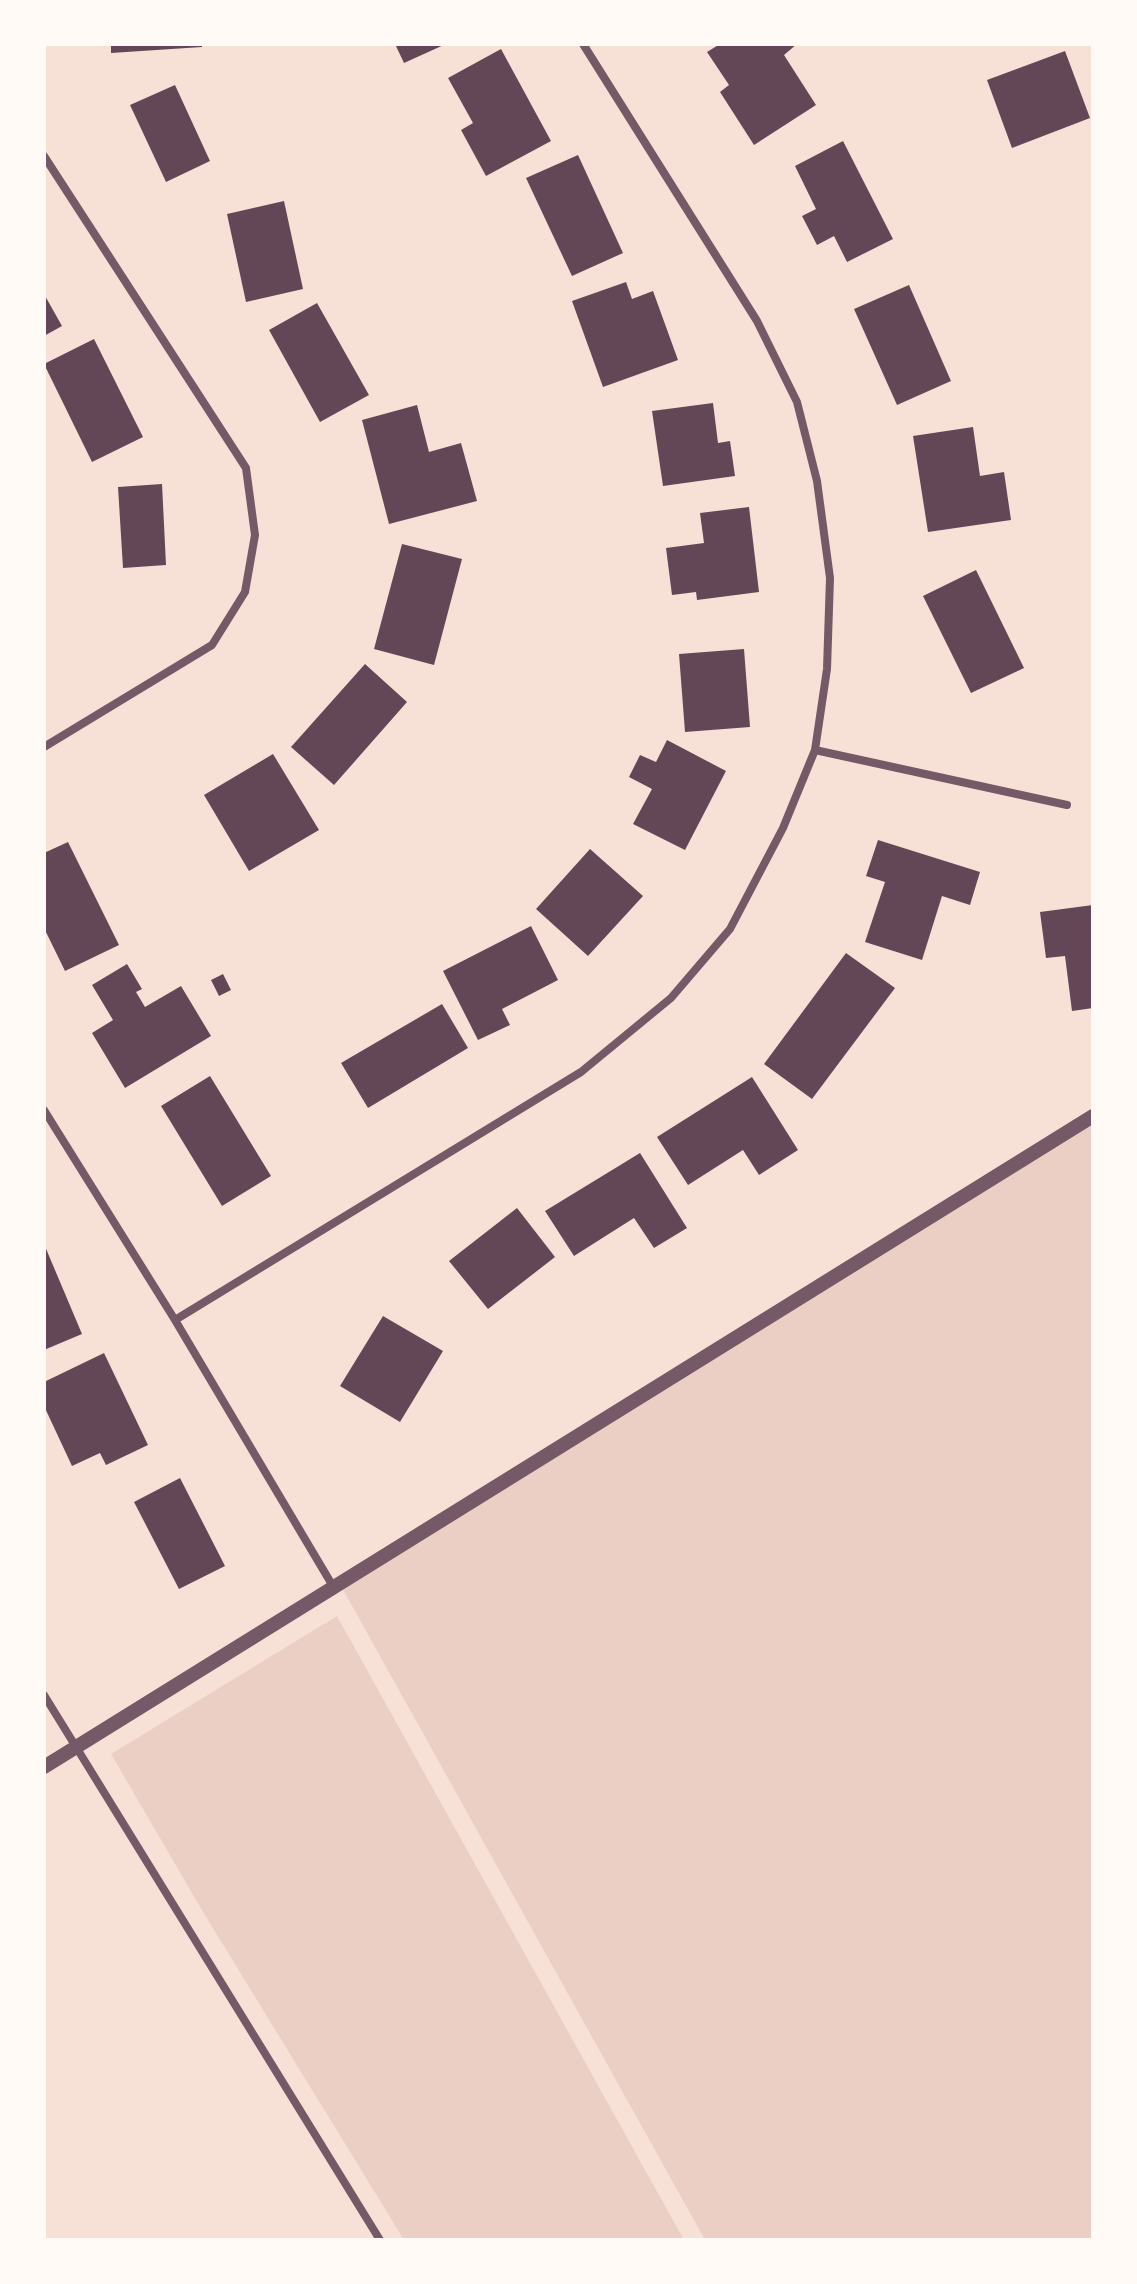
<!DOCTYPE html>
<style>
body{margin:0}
#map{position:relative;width:1137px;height:2284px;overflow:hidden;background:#f7e1d7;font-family:"Alegreya Sans",sans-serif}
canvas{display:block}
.frame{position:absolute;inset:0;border:46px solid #fffaf5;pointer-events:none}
</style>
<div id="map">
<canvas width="1137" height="2284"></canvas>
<div class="frame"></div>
</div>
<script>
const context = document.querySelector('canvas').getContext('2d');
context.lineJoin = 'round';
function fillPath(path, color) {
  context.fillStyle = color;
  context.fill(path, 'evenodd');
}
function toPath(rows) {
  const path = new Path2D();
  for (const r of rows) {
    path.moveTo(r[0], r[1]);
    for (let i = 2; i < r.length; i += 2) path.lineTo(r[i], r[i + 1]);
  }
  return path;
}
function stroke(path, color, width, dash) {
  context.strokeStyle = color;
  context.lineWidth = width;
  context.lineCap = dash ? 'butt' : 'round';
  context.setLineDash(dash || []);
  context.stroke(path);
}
fillPath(toPath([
 [1093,1116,1093,2240,705,2240,341,1586],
 [337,1616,684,2240,404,2240,203,1912,111,1754]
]), '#ebcfc5');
fillPath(toPath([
 [111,44,202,44,202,47,111,53],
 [395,44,446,44,404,63],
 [720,44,797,44,784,55,816,105,754,145,720,92,729,85,707,52],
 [501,49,551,141,486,176,461,130,473,123,448,78],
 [1065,51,1090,118,1012,148,987,80],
 [175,85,210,161,166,182,130,105],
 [843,141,893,239,847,262,834,236,817,245,802,216,816,209,795,166],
 [578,155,623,253,572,276,526,178],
 [284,201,303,289,246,302,227,214],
 [626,282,632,299,653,291,678,360,603,387,572,301],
 [909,285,951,381,897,405,854,309],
 [44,294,62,326,44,336],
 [317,303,369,395,320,422,269,330],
 [94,339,143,437,92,462,44,364],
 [713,403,718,443,730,441,735,476,663,486,652,411],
 [417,405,429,452,461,443,477,501,389,524,362,420],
 [973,427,980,476,1004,472,1011,520,928,532,913,436],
 [162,484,166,565,123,568,118,487],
 [749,507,759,592,697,600,696,592,672,595,666,548,704,543,700,513],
 [402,544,462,559,434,665,374,649],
 [976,570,1024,668,971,693,923,596],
 [744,649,750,727,685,732,679,654],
 [365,664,407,702,334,785,291,747],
 [667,740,726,771,685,850,633,824,652,789,629,777,640,755,656,762],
 [273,754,319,830,249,871,204,795],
 [878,840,980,872,970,905,942,896,922,960,865,942,885,882,866,876],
 [68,842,119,945,65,971,44,928,44,853],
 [590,849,643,896,588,956,536,909],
 [1093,905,1093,1008,1072,1011,1065,956,1046,958,1040,912],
 [531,926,558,980,502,1009,510,1025,478,1040,443,971],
 [846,953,895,988,812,1099,764,1064],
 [127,964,142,989,136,992,145,1007,181,986,211,1036,125,1088,92,1033,113,1020,92,985],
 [223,974,231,990,219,996,211,980],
 [442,1004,468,1048,368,1108,341,1063],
 [210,1076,271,1176,222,1206,161,1106],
 [752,1077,798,1150,759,1175,743,1150,688,1185,657,1137],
 [640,1153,687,1228,654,1248,634,1218,574,1256,545,1211],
 [517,1208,555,1257,488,1309,449,1261],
 [44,1244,82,1334,44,1350],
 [383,1316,443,1351,400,1422,340,1386],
 [104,1353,148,1445,106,1465,100,1453,72,1466,44,1406,44,1382],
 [180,1478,225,1566,179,1589,134,1502]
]), '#644757');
stroke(toPath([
 [44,156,246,468,255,535,245,592,212,645,44,747],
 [815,750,1067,805],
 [44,1110,175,1320,334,1588],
 [175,1320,581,1072,671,998,730,929,783,828,815,750,827,669,830,578,817,481,797,402,757,321,583,44],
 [44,1695,380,2240]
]), '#755966', 8);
stroke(toPath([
 [44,1767,1093,1116]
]), '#755966', 14);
</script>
